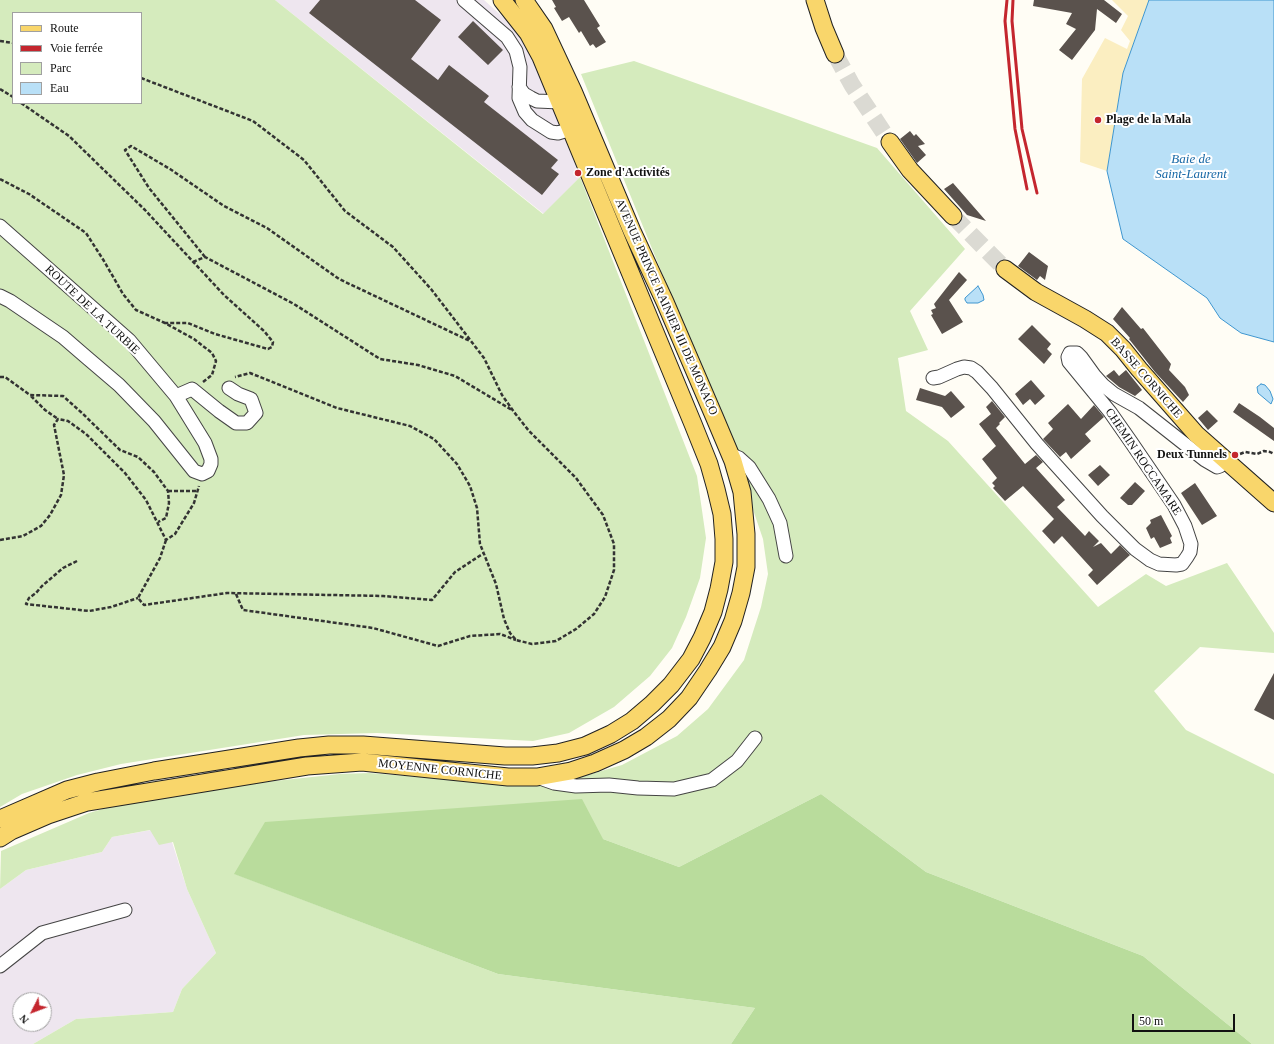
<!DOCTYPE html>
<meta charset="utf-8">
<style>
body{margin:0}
#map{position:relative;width:1274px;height:1044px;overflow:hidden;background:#fffdf5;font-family:Georgia,serif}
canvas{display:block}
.legend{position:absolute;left:12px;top:12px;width:130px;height:92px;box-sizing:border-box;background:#fff;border:1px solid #a0a0a0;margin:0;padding:5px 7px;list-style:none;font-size:12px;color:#111}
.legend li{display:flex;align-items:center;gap:8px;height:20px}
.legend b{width:20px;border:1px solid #a0a0a0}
.north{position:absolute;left:12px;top:992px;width:40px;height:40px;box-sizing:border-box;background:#fff;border:1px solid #a0a0a0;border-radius:50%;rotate:228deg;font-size:11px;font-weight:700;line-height:16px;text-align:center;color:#111}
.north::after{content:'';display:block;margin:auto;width:14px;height:18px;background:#c4262e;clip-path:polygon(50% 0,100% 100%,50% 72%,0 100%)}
.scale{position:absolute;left:1132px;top:1014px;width:103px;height:18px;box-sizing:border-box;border:2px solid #111;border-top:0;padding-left:5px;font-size:12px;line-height:14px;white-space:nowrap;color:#111;-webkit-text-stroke:3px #fff;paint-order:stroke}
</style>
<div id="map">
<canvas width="1274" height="1044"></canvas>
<ul class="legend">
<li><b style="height:5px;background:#f9d66b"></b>Route</li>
<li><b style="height:5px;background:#c4262e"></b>Voie ferrée</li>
<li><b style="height:11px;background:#d5ebbd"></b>Parc</li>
<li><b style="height:11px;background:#b9e0f7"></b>Eau</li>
</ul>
<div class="north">N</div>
<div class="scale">50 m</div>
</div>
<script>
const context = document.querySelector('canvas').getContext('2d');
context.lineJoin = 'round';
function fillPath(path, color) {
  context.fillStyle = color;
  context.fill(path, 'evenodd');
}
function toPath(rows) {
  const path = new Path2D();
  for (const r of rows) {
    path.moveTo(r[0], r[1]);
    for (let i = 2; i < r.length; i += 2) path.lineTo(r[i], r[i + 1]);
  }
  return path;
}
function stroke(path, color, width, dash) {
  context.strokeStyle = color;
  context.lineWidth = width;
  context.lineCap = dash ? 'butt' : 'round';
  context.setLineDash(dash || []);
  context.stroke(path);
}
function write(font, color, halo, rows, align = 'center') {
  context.font = font + ' Georgia,serif';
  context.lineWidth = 4;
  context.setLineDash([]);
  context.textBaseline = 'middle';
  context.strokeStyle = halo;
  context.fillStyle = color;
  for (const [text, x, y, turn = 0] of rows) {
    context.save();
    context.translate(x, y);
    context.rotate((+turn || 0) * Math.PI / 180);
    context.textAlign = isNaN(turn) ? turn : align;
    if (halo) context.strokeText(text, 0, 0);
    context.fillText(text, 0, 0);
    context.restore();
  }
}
fillPath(toPath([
 [275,0,484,0,525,37,580,177,544,214],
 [151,830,172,842,187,889,216,953,182,989,173,1012,76,1019,33,1044,0,1044,0,889,26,870,102,852,112,837],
 [20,1000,44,1000,44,1024,20,1024]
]), '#eee6ef');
fillPath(toPath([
 [0,0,275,0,543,214,580,177,697,476,706,538,700,578,686,617,672,648,650,676,614,707,569,733,533,741,377,733,304,735,121,764,77,775,22,794,0,807],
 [13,13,141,13,141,103,13,103],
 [634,61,877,148,965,249,910,311,928,350,898,358,906,411,948,441,1098,607,1146,574,1166,586,1227,563,1274,633,1274,653,1200,647,1154,691,1186,730,1274,774,1274,1044,1252,1044,1143,956,926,872,821,794,679,867,603,839,235,874,498,974,755,1008,731,1044,33,1044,76,1019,173,1012,182,989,216,953,187,889,173,842,159,845,150,830,112,837,102,852,26,870,0,889,1,851,89,813,130,801,209,788,340,774,369,773,508,784,553,785,622,765,677,736,708,709,744,660,761,607,768,574,763,539,727,433,581,74]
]), '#d5ebbd');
fillPath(toPath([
 [821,794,926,872,1143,956,1252,1044,731,1044,755,1008,498,974,234,874,265,822,582,799,603,839,679,867]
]), '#b9dc9c');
fillPath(toPath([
 [1112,0,1149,0,1123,73,1107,171,1080,162,1082,79,1105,38,1127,49,1130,41,1121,30,1128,16]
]), '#fbeec1');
const water = toPath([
 [1149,0,1274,0,1274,342,1241,333,1220,318,1207,298,1123,239,1107,171,1123,73,1149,0],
 [978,286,983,295,984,300,978,303,967,303,965,300,965,298,978,286],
 [1261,384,1265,385,1270,391,1273,399,1271,404,1258,393,1257,387,1261,384]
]);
fillPath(water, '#b9e0f7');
stroke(water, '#3f96cf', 1);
fillPath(toPath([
 [320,0,415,0,441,20,411,59,438,80,449,65,489,96,484,102,558,160,551,168,559,174,542,195,309,13],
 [552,0,584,0,600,26,597,28,606,42,596,48,593,44,590,46,581,31,579,33,569,17,562,21,554,8,556,7],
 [1034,0,1104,0,1122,14,1116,23,1097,9,1095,30,1072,60,1059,50,1076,29,1066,24,1072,13,1033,6],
 [473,21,503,50,488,65,458,37],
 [910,131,914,136,916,134,925,144,918,146,926,155,917,163,900,139],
 [953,183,986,221,967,215,944,189],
 [1029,252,1048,266,1045,280,1040,276,1037,280,1018,266],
 [959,272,967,280,949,300,963,322,942,334,931,315,933,314,931,310,936,308,934,304],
 [1122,307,1141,329,1143,328,1171,364,1169,370,1185,387,1189,395,1183,402,1155,372,1129,339,1130,338,1113,319],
 [1032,325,1051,344,1047,349,1052,354,1044,364,1018,339],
 [1114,370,1119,376,1126,370,1142,390,1135,396,1119,387,1106,376],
 [1031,380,1045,396,1035,405,1030,399,1023,405,1015,394],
 [920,388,945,396,951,391,965,407,951,418,942,407,916,400],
 [992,401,1005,417,999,423,1000,424,996,428,1025,464,1036,455,1043,462,1036,468,1065,500,1057,507,1085,536,1089,531,1099,541,1093,547,1101,543,1111,554,1120,545,1130,555,1097,585,1088,575,1093,570,1062,536,1054,544,1042,531,1054,519,1023,486,1005,501,993,488,995,486,992,483,997,478,982,459,996,446,979,424,991,414,986,407],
 [1239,403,1260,417,1274,428,1274,441,1233,412],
 [1068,404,1081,419,1094,405,1104,417,1085,434,1091,441,1071,459,1066,452,1060,457,1043,439,1053,429,1048,423],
 [1207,410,1218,421,1208,430,1198,418],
 [1100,465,1110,475,1098,486,1088,475],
 [1135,482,1145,491,1132,505,1128,505,1120,498],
 [1195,483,1217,516,1202,525,1181,493],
 [1161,515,1172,536,1170,538,1172,543,1160,548,1154,537,1151,539,1146,528,1151,523,1150,520],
 [1274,673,1274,720,1254,710]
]), '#5a524d');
stroke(toPath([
 [835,54,852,85,890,142],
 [953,216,1005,269]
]), '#dbdad3', 17, [17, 8]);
const minor = toPath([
 [464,0,507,37,516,51,520,67,519,98,525,112,532,120,551,132,558,133,571,129,572,121],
 [519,87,524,94,531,98,537,101,560,102,566,107],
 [0,226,129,340,176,396,205,443,211,459,211,464,208,471,202,474,194,471,154,421,119,385,85,356,63,337,10,301,0,296],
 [933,378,939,377,957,369,964,367,971,368,977,372,992,388,1037,444,1102,516,1135,549,1150,560,1159,564,1176,565,1182,564,1187,557,1190,552,1191,544,1185,526,1174,505,1131,442,1110,412,1069,362,1068,357,1070,353,1077,353,1081,357,1094,375,1103,385,1114,394,1139,408,1205,460,1217,467,1220,466,1226,460],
 [176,396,192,389,219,411,236,423,247,423,256,413,251,399,238,394,229,388],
 [730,454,739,458,749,467,769,499,780,523,786,556],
 [537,777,554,783,576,786,609,785,638,788,674,789,712,780,737,761,755,738],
 [0,966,42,933,125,910]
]);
const major = toPath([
 [815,0,824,28,835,54],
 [890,142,910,170,953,216],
 [1005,269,1036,292,1085,319,1107,333,1123,349,1139,369,1196,434,1274,503],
 [0,819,67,790,98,782,154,771,299,748,329,745,363,745,505,756,532,756,558,753,585,746,611,734,632,721,652,704,671,685,691,659,702,638,713,612,719,589,724,562,724,539,722,514,716,489,709,464,693,424,541,57,528,33,502,0],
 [0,838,11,831,48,815,87,802,307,766,362,762,508,777,537,777,571,771,595,763,624,750,646,737,669,719,689,698,708,670,722,647,733,621,741,593,746,567,746,534,742,492,733,461,714,416,665,302,632,231,573,91,544,29,524,0]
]);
stroke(minor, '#444', 15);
stroke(major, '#222', 19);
stroke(toPath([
 [0,41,13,43],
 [141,78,253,121,304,160,345,211,393,247,431,289,484,358,502,395,514,412,529,431,576,478,603,515,614,544,614,570,605,597,594,614,576,629,556,641,532,644,516,640,510,633,504,619,496,584,480,544,477,508,470,486,457,464,434,439,410,426,337,408,250,373,235,377],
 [0,89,13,97],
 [21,103,69,136,145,210,224,295,264,331,273,342,272,347,268,349,215,334,188,323,165,323,194,339,212,353,216,361,212,375,203,382],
 [0,179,29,194,86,233,104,261,123,294,136,310,165,323],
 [205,257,149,188,125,150,131,146,170,169,224,206,267,228,339,279,470,341],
 [193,262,205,257,294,304,380,359,418,365,455,376,512,410],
 [0,377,5,377,30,395,63,396,82,413,120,450,138,457,154,472,168,491,169,503,166,518,158,522],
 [31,396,45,410,58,419],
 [1240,454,1245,452,1257,454,1264,451,1270,452,1274,454],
 [168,491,198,491],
 [0,540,23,536,41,526,50,515,61,495,64,475,54,425,58,419,68,421,86,434,125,473,146,500,166,540,175,534,194,503,199,486],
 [166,540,160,558,138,598,144,605,227,593,383,596,432,600,455,572,484,553],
 [77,561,63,568,42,586,36,593,29,598,26,604,89,611,111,607,138,598],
 [236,594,243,610,373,628,438,646,470,636,500,634,516,640]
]), '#333', 2.5, [4, 2]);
stroke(minor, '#fff', 13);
stroke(major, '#f9d66b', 17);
stroke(toPath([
 [1007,0,1005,21,1015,129,1027,189],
 [1013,0,1012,21,1022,129,1037,193]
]), '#c4262e', 3);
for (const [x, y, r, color] of [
 [1098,120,4,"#c4262e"],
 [578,173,4,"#c4262e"],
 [1235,455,4,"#c4262e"]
]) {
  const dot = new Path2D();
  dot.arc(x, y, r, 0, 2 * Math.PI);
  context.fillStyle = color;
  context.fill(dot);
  stroke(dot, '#fff', 1.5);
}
write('bold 12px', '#111', '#fff', [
 ["Plage de la Mala",1106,120],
 ["Zone d'Activités",586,173],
 ["Deux Tunnels",1227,455,"right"]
], 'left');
write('12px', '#111', '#fff', [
 ["AVENUE PRINCE RAINIER III DE MONACO",666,307,66],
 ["ROUTE DE LA TURBIE",92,310,43],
 ["BASSE CORNICHE",1146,378,49],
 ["CHEMIN ROCCAMARE",1143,462,56],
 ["MOYENNE CORNICHE",440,770,6]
]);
write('italic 13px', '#1768a6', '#fff', [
 ["Baie de",1191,160],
 ["Saint-Laurent",1191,175]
]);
</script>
